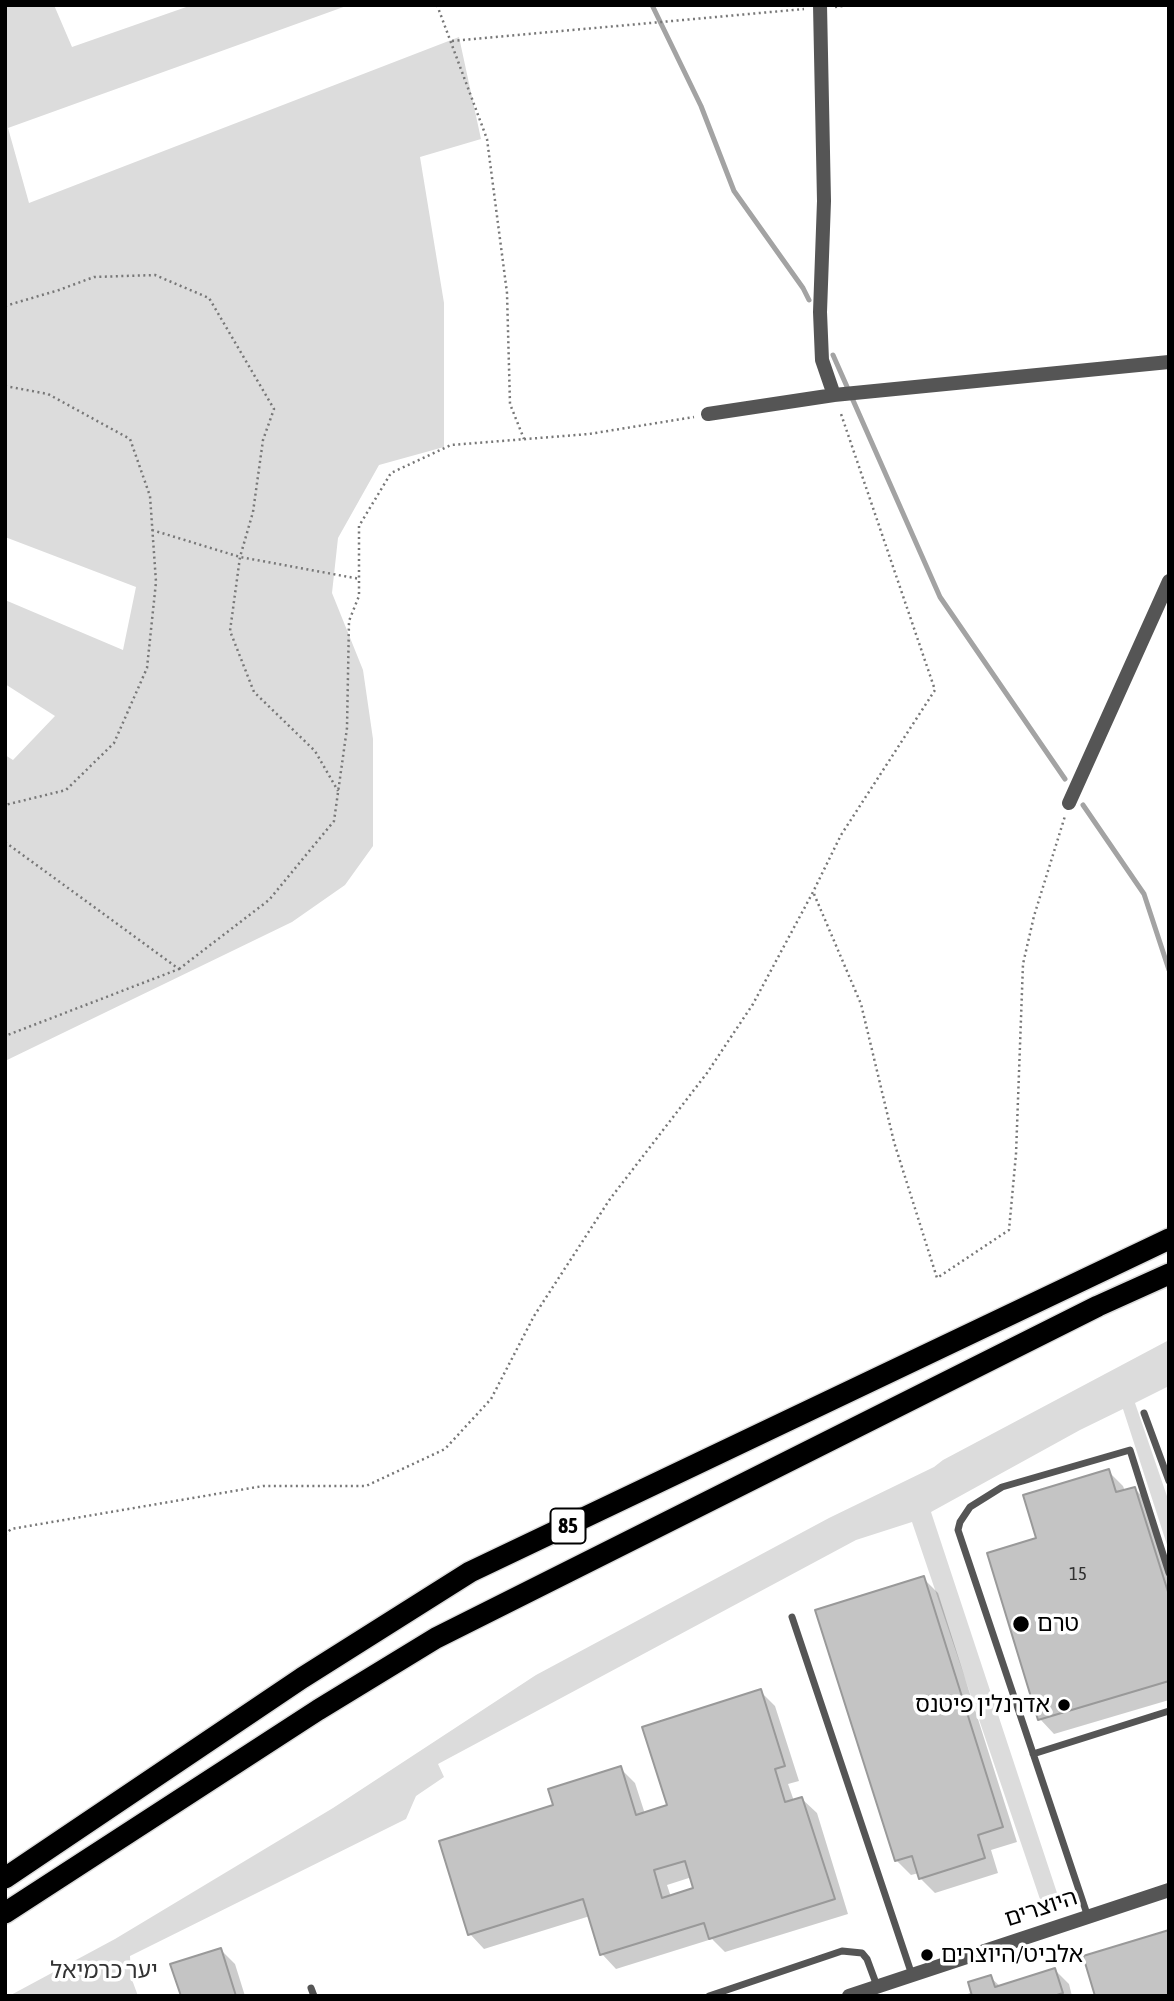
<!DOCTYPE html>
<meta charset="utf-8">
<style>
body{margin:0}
#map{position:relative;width:1174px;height:2001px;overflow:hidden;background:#fff;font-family:"Asap Condensed",sans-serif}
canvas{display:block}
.frame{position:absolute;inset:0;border:7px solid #000;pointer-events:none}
</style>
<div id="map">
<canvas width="1174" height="2001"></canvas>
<div class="frame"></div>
</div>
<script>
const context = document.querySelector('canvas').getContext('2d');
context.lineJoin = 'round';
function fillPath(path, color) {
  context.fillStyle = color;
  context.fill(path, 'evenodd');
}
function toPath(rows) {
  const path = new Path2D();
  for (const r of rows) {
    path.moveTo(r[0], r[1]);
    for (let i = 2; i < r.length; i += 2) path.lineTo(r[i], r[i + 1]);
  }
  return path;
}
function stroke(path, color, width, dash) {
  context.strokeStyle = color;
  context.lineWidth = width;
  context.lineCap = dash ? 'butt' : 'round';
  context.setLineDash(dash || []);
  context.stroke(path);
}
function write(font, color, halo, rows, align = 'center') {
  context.font = font + ' "Asap Condensed","Noto Sans Hebrew",sans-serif';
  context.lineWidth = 7;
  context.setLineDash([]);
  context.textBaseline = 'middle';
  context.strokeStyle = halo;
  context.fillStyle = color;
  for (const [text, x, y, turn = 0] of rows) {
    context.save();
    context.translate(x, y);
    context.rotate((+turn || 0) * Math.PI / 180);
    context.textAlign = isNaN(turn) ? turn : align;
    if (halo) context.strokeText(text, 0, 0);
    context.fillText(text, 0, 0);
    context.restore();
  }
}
fillPath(toPath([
 [5,5,54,5,72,47,192,5,349,5,8,128,29,203,459,37,481,139,420,157,444,303,444,447,379,465,338,538,332,593,363,670,373,739,373,846,345,885,292,922,5,1061,5,755,13,760,55,716,5,684,5,600,123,650,136,587,5,537],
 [1169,1340,1169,1386,1135,1403,1169,1502,1169,1551,1123,1409,1080,1430,931,1512,1061,1905,1044,1911,912,1522,856,1540,438,1764,444,1777,416,1796,406,1819,130,1956,131,1977,138,1996,9,1996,115,1939,333,1808,536,1675,829,1518,934,1467,943,1460]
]), '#dcdcdc');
fillPath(toPath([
 [1108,1471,1123,1486,1125,1491,1135,1489,1149,1503,1169,1567,1169,1700,1054,1734,1040,1719,1038,1539],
 [923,1578,938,1593,1017,1842,991,1850,998,1873,935,1893,920,1878,919,1873,911,1875,896,1860],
 [760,1691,775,1706,799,1781,788,1784,794,1801,802,1799,817,1813,848,1914,725,1952,712,1939,616,1969,602,1954,590,1916,484,1949,470,1934,555,1807,620,1768,635,1783,645,1814,669,1806],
 [692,1877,695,1889,671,1897,667,1885],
 [221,1950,235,1964,245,1996,182,1996],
 [1055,1970,1069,1984,1072,1996,962,1996,973,1992,990,1977,1001,1987]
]), '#0003');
stroke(toPath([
 [652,5,701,106,734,191,803,288,809,300],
 [833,355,940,597,1065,779],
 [1083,805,1144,894,1169,970]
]), '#a3a3a3', 5);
const building = toPath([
 [1109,1469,1116,1492,1135,1487,1169,1595,1169,1681,1038,1720,987,1553,1036,1538,1023,1495,1109,1469],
 [924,1576,1003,1827,978,1835,985,1858,919,1879,912,1856,895,1861,815,1610,924,1576],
 [761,1689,785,1766,775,1769,785,1802,802,1797,835,1899,709,1939,704,1923,600,1955,583,1899,468,1935,439,1841,553,1805,548,1789,621,1766,636,1815,667,1805,642,1727,761,1689],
 [685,1861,693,1888,662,1898,654,1870,685,1861],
 [1169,1930,1169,1996,1095,1996,1083,1956,1169,1930],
 [221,1948,236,1996,181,1996,170,1964,221,1948],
 [1055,1968,1063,1993,1054,1996,972,1996,968,1982,991,1975,995,1987,1055,1968]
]);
fillPath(building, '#c4c4c4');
stroke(building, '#999', 2);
const highway = toPath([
 [5,1878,302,1678,470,1572,1169,1239],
 [5,1913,318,1710,436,1638,1098,1306,1169,1274]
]);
stroke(highway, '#dbdbdb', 24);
stroke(toPath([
 [437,5,487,139,507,293,510,404,524,439],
 [835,7,849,5],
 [452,41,804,9],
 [5,306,59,290,94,277,155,275,209,298,274,409,263,440,253,512,240,557,230,631,254,692,315,751,338,791],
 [5,386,48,394,130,439,150,496,156,582,147,668,114,743,66,790,5,805],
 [152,530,240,557,360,579],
 [5,842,179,969,5,1036],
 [814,894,861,1004,894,1142,937,1278,1009,1230,1016,1154,1023,964,1034,916,1065,816],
 [179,969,269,900,334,821,347,728,349,621,359,596,359,526,391,473,451,445,589,434,694,417],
 [5,1535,11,1529,263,1486,366,1486,445,1449,491,1399,534,1316,610,1199,707,1073,753,1004,813,892,841,835,935,690,840,411]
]), '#777', 2.5, [2, 3.5]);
stroke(toPath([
 [1144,1413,1169,1481],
 [792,1617,912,1975],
 [1033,1754,1169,1711],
 [1088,1917,958,1530,960,1522,970,1507,1002,1487,1130,1450,1169,1573],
 [311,1988,314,1996],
 [709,1996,842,1951,862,1953,867,1959,877,1986]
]), '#555', 7);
stroke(toPath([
 [820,5,824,201,820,312,822,360,834,395],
 [708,414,834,395,1169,362],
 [1069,803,1169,581],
 [849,1996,1169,1890]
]), '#555', 14);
stroke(highway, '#000', 21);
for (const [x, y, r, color] of [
 [1021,1624,9,"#000"],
 [1064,1705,7,"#000"],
 [927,1955,7,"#000"]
]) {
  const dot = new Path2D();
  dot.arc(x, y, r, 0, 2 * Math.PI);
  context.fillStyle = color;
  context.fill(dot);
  stroke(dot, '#fff', 2.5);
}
write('19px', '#313131', null, [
 ["15",1078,1574]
]);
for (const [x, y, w] of [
 [568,1526,35]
]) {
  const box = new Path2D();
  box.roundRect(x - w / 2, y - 17.5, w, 35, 5);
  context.fillStyle = '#fff';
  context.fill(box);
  stroke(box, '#000', 2);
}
write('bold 21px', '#000', null, [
 ["85",568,1526]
]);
write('23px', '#000', '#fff', [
 ["טרם",1037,1624],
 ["אדרנלין פיטנס",1050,1705,"right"],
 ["אלביט/היוצרים",941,1955]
], 'left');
write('23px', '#000', '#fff', [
 ["היוצרים",1041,1908,-18]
]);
write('23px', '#333', '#fff', [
 ["יער כרמיאל",104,1971]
]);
</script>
